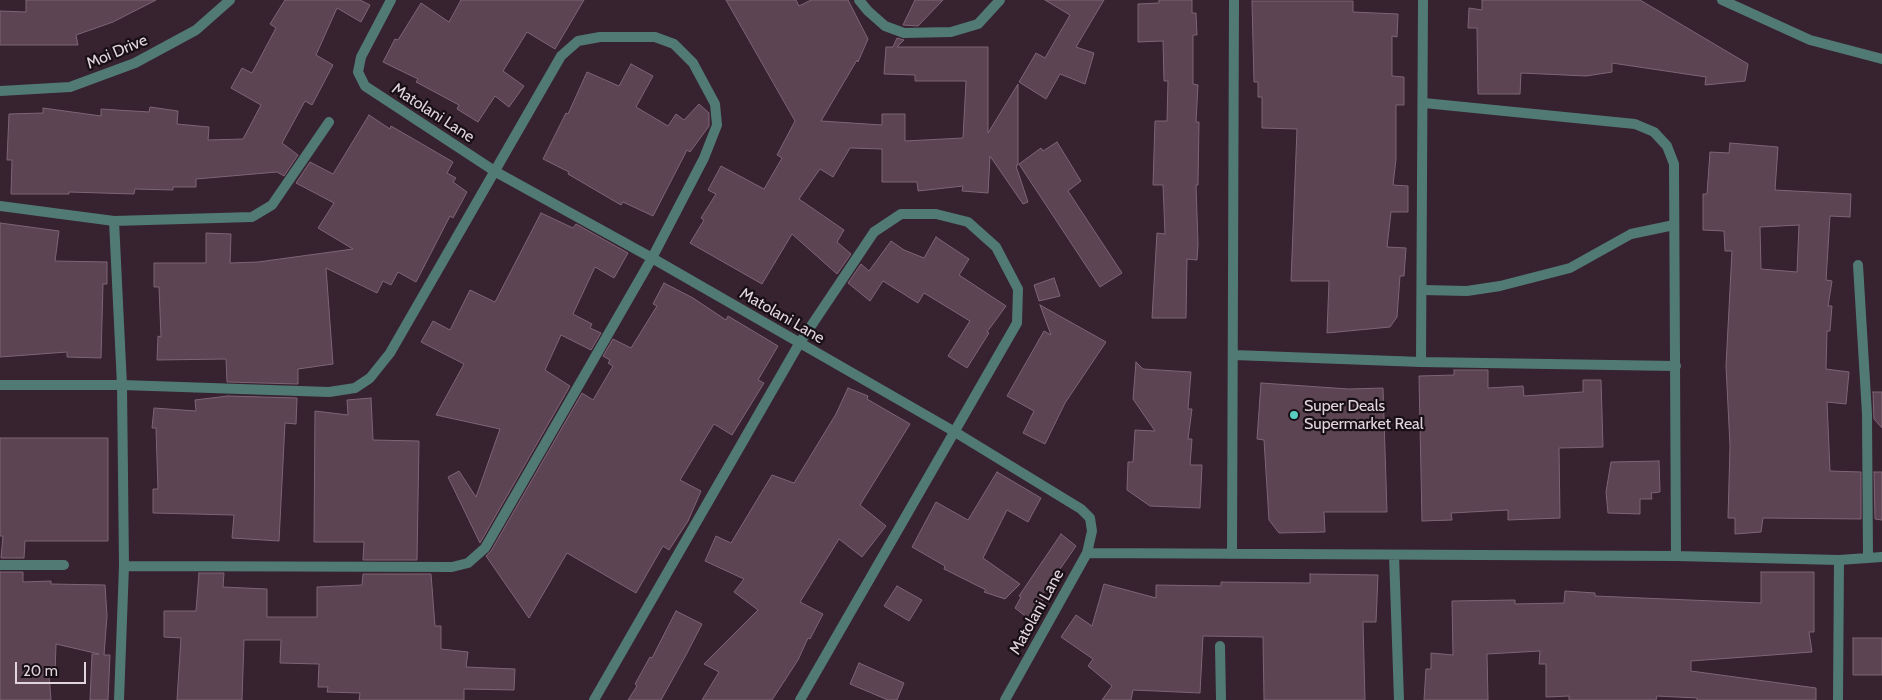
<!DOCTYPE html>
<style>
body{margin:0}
#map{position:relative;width:1882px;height:700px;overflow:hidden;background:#37222f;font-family:Cabin,sans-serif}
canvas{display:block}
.scale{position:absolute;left:15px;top:662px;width:71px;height:22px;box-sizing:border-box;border:2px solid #e2d4dd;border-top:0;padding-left:6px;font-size:15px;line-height:18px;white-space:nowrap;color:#e2d4dd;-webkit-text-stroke:4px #180f15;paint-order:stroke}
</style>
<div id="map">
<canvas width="1882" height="700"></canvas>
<div class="scale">20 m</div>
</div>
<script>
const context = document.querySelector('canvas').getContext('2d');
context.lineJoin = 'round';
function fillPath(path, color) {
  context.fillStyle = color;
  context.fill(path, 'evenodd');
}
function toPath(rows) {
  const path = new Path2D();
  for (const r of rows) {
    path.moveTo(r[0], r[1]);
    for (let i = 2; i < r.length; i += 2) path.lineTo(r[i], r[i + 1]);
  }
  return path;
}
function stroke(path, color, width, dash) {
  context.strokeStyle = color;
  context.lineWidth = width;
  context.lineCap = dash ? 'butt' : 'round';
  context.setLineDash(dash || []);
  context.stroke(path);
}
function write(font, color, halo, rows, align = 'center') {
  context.font = font + ' Cabin,sans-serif';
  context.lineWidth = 4.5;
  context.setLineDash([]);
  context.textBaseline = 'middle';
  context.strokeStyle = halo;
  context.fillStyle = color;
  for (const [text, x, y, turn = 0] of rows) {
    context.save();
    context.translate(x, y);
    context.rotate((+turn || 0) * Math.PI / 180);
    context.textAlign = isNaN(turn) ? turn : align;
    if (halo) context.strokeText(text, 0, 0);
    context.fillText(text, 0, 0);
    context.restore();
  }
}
const building = toPath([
 [26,0,156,0,113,22,76,35,78,45,0,45,0,11,26,12,26,0],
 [285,0,360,0,370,5,361,22,337,8,316,55,333,65,312,105,305,101,282,143,298,155,284,176,277,172,196,179,196,187,173,187,173,190,135,189,134,194,69,192,69,194,11,194,12,160,7,160,9,114,43,113,43,108,101,116,101,109,149,112,150,107,178,111,177,124,209,127,208,140,243,139,261,105,231,88,242,68,252,73,276,28,270,24,285,0],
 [461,0,584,0,555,49,527,32,503,71,524,86,509,107,495,96,478,122,457,109,459,105,416,82,418,79,383,62,395,39,398,40,421,3,449,22,461,0],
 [726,0,796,0,799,6,811,0,848,0,868,39,858,62,857,60,821,121,882,125,882,114,905,114,905,141,963,138,966,81,915,81,915,75,884,74,886,47,893,47,897,38,904,40,897,47,988,47,988,133,1018,84,1018,165,1016,166,1028,202,1023,204,990,156,988,193,962,191,963,186,918,191,917,182,882,182,882,149,850,148,833,177,820,169,799,199,844,230,837,242,851,254,837,274,792,234,762,284,690,243,704,220,701,218,716,194,708,190,721,166,764,189,782,158,777,155,795,121,726,0],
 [915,0,943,0,918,26,903,25,915,0],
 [1045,0,1104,0,1076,47,1094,53,1085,84,1060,74,1046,99,1019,82,1036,53,1045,58,1070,15,1045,0],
 [1159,0,1192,0,1192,13,1196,13,1197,35,1193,35,1193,84,1198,85,1196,122,1199,122,1198,185,1196,185,1198,244,1197,260,1187,259,1186,318,1152,318,1157,233,1165,234,1163,185,1153,185,1155,121,1167,121,1168,81,1164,81,1163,41,1138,42,1138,4,1159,3,1159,0],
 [1482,0,1640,0,1748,64,1745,81,1705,85,1706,77,1612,63,1612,72,1586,76,1521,73,1520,94,1478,94,1477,28,1468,28,1469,8,1482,10,1482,0],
 [1252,1,1353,1,1353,12,1398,14,1397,37,1392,36,1392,76,1404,77,1404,105,1396,105,1396,159,1393,185,1408,186,1408,212,1391,212,1387,247,1406,248,1404,276,1400,276,1397,317,1390,327,1327,333,1329,281,1291,281,1297,129,1262,128,1262,97,1258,97,1258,82,1254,82,1252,1],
 [631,64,653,76,636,107,668,126,676,114,684,120,699,104,709,113,709,126,690,152,687,150,653,216,623,202,621,205,568,174,569,172,543,159,566,113,568,114,587,72,619,86,631,64],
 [369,115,390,129,391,126,453,162,447,173,456,178,453,182,467,192,453,218,450,216,416,282,398,272,391,285,383,281,377,293,326,268,333,364,298,369,298,384,227,382,226,359,157,360,158,336,161,337,159,287,154,287,154,263,206,263,206,233,231,234,230,263,258,262,353,249,318,228,334,203,296,183,310,162,333,174,369,115],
 [1057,142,1081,181,1068,191,1122,273,1100,287,1019,164,1041,148,1043,151,1057,142],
 [1730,143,1778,147,1775,190,1851,194,1850,217,1830,216,1826,280,1832,281,1828,306,1832,306,1830,331,1827,331,1826,369,1849,372,1846,404,1827,402,1830,471,1861,472,1861,519,1763,518,1761,532,1735,534,1735,518,1728,518,1730,446,1726,366,1732,251,1725,251,1724,231,1703,230,1703,194,1707,194,1710,152,1729,153,1730,143],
 [1799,225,1797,272,1761,269,1760,227,1799,225],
 [541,213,573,228,576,224,628,253,614,278,595,267,573,314,592,324,590,328,601,333,591,350,561,335,545,370,570,386,480,543,448,477,459,471,476,497,500,429,436,415,464,364,421,342,433,321,450,330,470,290,495,302,541,213],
 [0,223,59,231,55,261,107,262,107,284,103,284,101,358,67,357,67,352,0,357,0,223],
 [936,237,969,259,959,275,1006,306,987,332,989,333,967,368,948,356,970,321,924,293,918,303,883,281,870,301,848,283,861,264,869,271,891,241,904,250,924,258,936,237],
 [1054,278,1060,296,1039,301,1034,285,1054,278],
 [664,283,693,298,726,320,728,316,778,346,758,380,764,383,732,435,714,424,680,480,701,491,688,521,669,550,663,546,636,593,567,553,529,618,486,556,491,551,582,393,593,400,613,366,608,363,610,360,603,356,613,339,631,348,657,306,653,304,664,283],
 [1040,305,1106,342,1065,403,1045,444,1023,433,1034,411,1007,396,1044,331,1051,335,1040,305],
 [1136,362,1143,369,1191,372,1188,409,1192,409,1188,439,1192,439,1190,465,1202,465,1200,508,1150,506,1127,490,1128,462,1133,462,1135,430,1155,431,1133,399,1136,362],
 [1454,370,1488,370,1488,388,1523,386,1524,396,1583,392,1583,380,1601,380,1603,447,1559,448,1560,518,1508,520,1508,510,1451,513,1452,520,1422,521,1419,376,1454,375,1454,370],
 [1261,383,1349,389,1383,388,1387,512,1324,512,1325,532,1279,533,1269,520,1264,440,1257,439,1261,383],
 [848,388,868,396,867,399,910,424,860,505,886,526,862,557,839,539,800,602,823,614,810,639,808,638,798,660,772,700,702,700,719,672,704,664,758,610,734,592,744,579,705,561,716,536,731,543,772,475,794,483,836,414,848,388],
 [1873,392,1882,392,1882,428,1874,419,1873,392],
 [228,396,297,398,296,424,285,423,279,541,232,538,234,515,153,513,153,489,158,489,156,428,152,428,154,408,196,411,195,400,228,396],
 [371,398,373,440,419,441,417,560,363,560,364,542,314,542,315,411,348,415,347,400,371,398],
 [0,438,108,438,108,541,25,541,24,558,1,558,3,536,0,536,0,438],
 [1659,461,1660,492,1651,493,1652,499,1640,499,1640,514,1608,513,1606,492,1611,462,1659,461],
 [997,472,1041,498,1028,522,1007,510,983,558,1020,584,1005,599,984,592,986,590,944,569,945,566,912,547,936,502,968,520,997,472],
 [1874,472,1882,472,1882,520,1875,519,1874,472],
 [1061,534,1076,546,1040,598,1043,600,1029,619,1015,608,1021,597,1019,596,1061,534],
 [0,572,23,572,23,582,51,581,51,584,105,585,107,616,104,655,110,655,108,700,90,700,92,654,99,654,56,644,55,675,49,675,51,700,0,700,0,572],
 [1761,572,1814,572,1814,632,1809,632,1812,652,1691,661,1691,671,1816,688,1816,700,1697,700,1697,698,1657,696,1656,700,1569,700,1569,696,1546,697,1546,664,1539,664,1540,651,1487,654,1488,700,1424,700,1426,669,1431,669,1431,653,1453,655,1452,601,1515,600,1515,604,1564,603,1565,591,1595,593,1595,596,1761,603,1761,572],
 [199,573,224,573,223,587,267,589,267,617,317,617,317,587,362,585,363,574,431,574,435,626,441,626,441,649,468,652,466,667,515,669,514,690,464,689,464,700,359,700,360,693,327,692,328,687,318,687,319,664,280,663,281,640,244,640,242,700,177,700,181,638,164,637,164,611,196,611,199,573],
 [1310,574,1378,575,1376,622,1363,622,1365,700,1264,700,1263,637,1203,636,1200,693,1133,690,1131,700,1102,700,1112,686,1088,666,1093,659,1061,637,1076,615,1092,626,1104,584,1156,598,1156,585,1221,586,1221,582,1310,583,1310,574],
 [897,586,922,600,909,621,884,606,897,586],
 [676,611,702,624,686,655,661,700,628,700,637,686,635,684,650,657,652,658,676,611],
 [1853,638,1882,638,1882,675,1853,675,1853,638],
 [859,663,904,683,897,700,888,700,850,684,859,663]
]);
fillPath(building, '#5c4453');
stroke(building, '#7e6575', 1);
stroke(toPath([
 [1722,0,1810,40,1882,59],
 [1422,290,1467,291,1500,286,1570,268,1631,234,1674,225]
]), '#517a74', 10);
stroke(toPath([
 [391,0,361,57,358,72,365,86,496,172,652,258,955,432,1081,509,1090,518,1092,531,1087,553,1005,700],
 [859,0,868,11,885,26,904,33,951,32,978,24,1000,0],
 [1424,103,1635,124,1654,132,1667,146,1674,164,1676,556],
 [0,206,114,221,252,217,272,205,329,122],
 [114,221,122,385,124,566,119,700],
 [1858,265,1867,414,1868,556],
 [1234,355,1421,362,1676,366],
 [1421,362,1423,0],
 [0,385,122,385,329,392,355,388,370,378,390,353,561,56,578,41,600,37,655,37,674,44,693,63,715,104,717,125,704,158,652,258,485,548,468,563,452,567,124,566],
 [1087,553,1676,556,1839,560,1882,557],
 [1232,554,1234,0],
 [1394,555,1399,700],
 [0,565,64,565],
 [1220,646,1221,700],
 [594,700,799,344,874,232,901,214,936,214,968,222,996,247,1018,289,1017,323,800,700],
 [1838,700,1839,560]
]), '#517a74', 10);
stroke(toPath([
 [0,91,70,87,135,63,196,30,230,0]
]), '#517a74', 10);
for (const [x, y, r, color] of [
 [1294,415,5,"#58cec0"]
]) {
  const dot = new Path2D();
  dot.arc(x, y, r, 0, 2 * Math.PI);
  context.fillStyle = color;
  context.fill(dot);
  stroke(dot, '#180f15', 2);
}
write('16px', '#e2d4dd', '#180f15', [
 ["Moi Drive",117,52,-23],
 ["Matolani Lane",433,113,33],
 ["Matolani Lane",782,316,30],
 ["Matolani Lane",1037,612,-61]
]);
write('16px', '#e2d4dd', '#180f15', [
 ["Super Deals",1304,406],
 ["Supermarket Real",1304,424]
], 'left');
</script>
